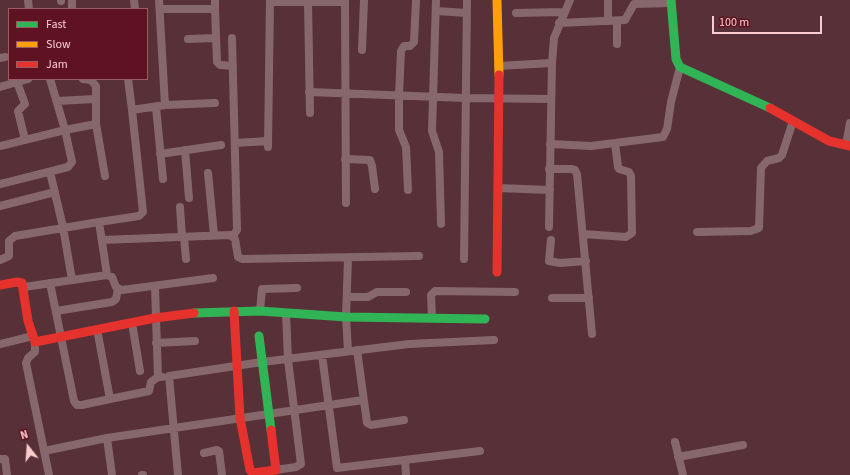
<!DOCTYPE html>
<style>
body{margin:0}
#map{position:relative;width:850px;height:475px;overflow:hidden;background:#583037;font-family:"Source Sans 3",sans-serif}
canvas{display:block}
.legend{position:absolute;left:8px;top:8px;width:140px;height:72px;box-sizing:border-box;background:#5e1222;border:1px solid #9c5c67;margin:0;padding:5px 7px;list-style:none;font-size:12px;color:#facbce}
.legend li{display:flex;align-items:center;gap:8px;height:20px}
.legend b{width:20px;border:1px solid #9c5c67}
.north{position:absolute;left:8px;top:427px;width:40px;height:40px;-webkit-text-stroke:3px #5e1222;paint-order:stroke;rotate:343deg;font-size:11px;font-weight:700;line-height:16px;text-align:center;color:#facbce}
.north::after{content:'';display:block;margin:auto;width:14px;height:18px;background:#facbce;clip-path:polygon(50% 0,100% 100%,50% 72%,0 100%)}
.scale{position:absolute;left:712px;top:16px;width:110px;height:18px;box-sizing:border-box;border:2px solid #facbce;border-top:0;padding-left:5px;font-size:12px;line-height:14px;white-space:nowrap;color:#facbce;-webkit-text-stroke:3px #5e1222;paint-order:stroke}
</style>
<div id="map">
<canvas width="850" height="475"></canvas>
<ul class="legend">
<li><b style="height:5px;background:#30b455"></b>Fast</li>
<li><b style="height:5px;background:#ff9f0a"></b>Slow</li>
<li><b style="height:5px;background:#e5322d"></b>Jam</li>
</ul>
<div class="north">N</div>
<div class="scale">100 m</div>
</div>
<script>
const context = document.querySelector('canvas').getContext('2d');
context.lineJoin = 'round';
function toPath(rows) {
  const path = new Path2D();
  for (const r of rows) {
    path.moveTo(r[0], r[1]);
    for (let i = 2; i < r.length; i += 2) path.lineTo(r[i], r[i + 1]);
  }
  return path;
}
function stroke(path, color, width, dash) {
  context.strokeStyle = color;
  context.lineWidth = width;
  context.lineCap = dash ? 'butt' : 'round';
  context.setLineDash(dash || []);
  context.stroke(path);
}
stroke(toPath([
 [28,0,29,9],
 [72,0,72,9],
 [134,0,135,9],
 [345,0,346,203],
 [436,0,432,131,439,152,441,224],
 [61,1,61,0],
 [270,2,345,2],
 [308,2,310,113],
 [161,9,215,9,215,0],
 [215,9,217,62,220,65,233,66],
 [436,11,467,13],
 [516,13,563,12],
 [608,21,608,0],
 [559,23,625,20,634,4,671,3],
 [232,38,237,230,233,236],
 [188,39,215,38],
 [617,44,617,21],
 [362,50,364,0],
 [0,58,5,57],
 [498,66,552,63],
 [83,79,91,80,96,86,96,124,105,176],
 [128,79,132,110,165,105,159,0],
 [17,82,25,104,18,111,25,140],
 [0,87,28,79],
 [309,92,465,98,551,99],
 [57,101,95,99],
 [165,105,215,103],
 [156,107,163,179],
 [235,143,268,141],
 [550,144,591,146,663,137,667,129,671,102,680,67],
 [846,145,850,123],
 [0,146,65,130,50,79],
 [268,147,270,0],
 [185,150,189,198],
 [160,154,221,145],
 [345,159,370,160,372,166,375,189],
 [549,169,571,169,575,170,577,174,592,334],
 [50,172,63,227,72,280],
 [208,173,214,235],
 [0,184,68,167,72,162,65,130,96,124],
 [498,188,550,190],
 [408,190,406,147,399,130,399,95,401,51,404,46,410,46,414,42,416,0],
 [0,206,55,192],
 [180,207,182,237],
 [99,222,139,216,143,212,132,110],
 [549,227,552,63,554,38,570,0],
 [697,232,751,231,759,228,761,168,767,161,779,158,782,155,793,121],
 [583,234,626,237,632,233,631,176,629,172,619,169,618,167,615,143],
 [184,237,186,259],
 [102,240,230,235,235,239,238,257,242,259,419,256],
 [551,240,549,261,560,263,586,261],
 [464,259,467,0],
 [0,260,9,256,9,241,15,236,99,222,107,275,24,287],
 [107,275,112,277,116,287,122,290,213,278],
 [50,283,74,401,77,405,82,405,110,399],
 [155,287,158,377,162,377],
 [347,297,368,297,377,292,406,292],
 [552,298,589,298],
 [56,311,112,302,116,299,118,289],
 [260,311,262,289,297,288],
 [432,318,431,295,435,291,515,292],
 [132,323,140,371],
 [97,329,110,399,149,391,151,382,158,377],
 [35,342,35,352,28,358,26,363,49,475],
 [156,343,195,341],
 [0,344,33,336],
 [357,350,367,423,371,425,404,420],
 [348,351,346,317,348,258],
 [322,355,337,468,480,451],
 [675,442,683,475],
 [44,451,107,438],
 [204,453,217,450,219,451,222,475],
 [678,457,743,445],
 [0,459,5,459,7,475],
 [405,460,406,475],
 [276,470,296,467,301,464,288,360,286,313],
 [112,475,107,438,363,400],
 [142,475,143,475],
 [178,475,169,376,262,362,409,344,494,340]
]), '#86686c', 8);
stroke(toPath([
 [671,0,676,59,680,67,770,108],
 [194,313,260,311,346,317,485,319],
 [259,336,271,430]
]), '#30b455', 9);
stroke(toPath([
 [497,0,499,75]
]), '#ff9f0a', 9);
stroke(toPath([
 [770,108,829,141,850,146],
 [497,272,499,75],
 [0,285,17,282,22,283,28,321,35,342,155,318,194,313],
 [234,311,240,418,250,470,253,473,276,470,271,430]
]), '#e5322d', 9);
</script>
